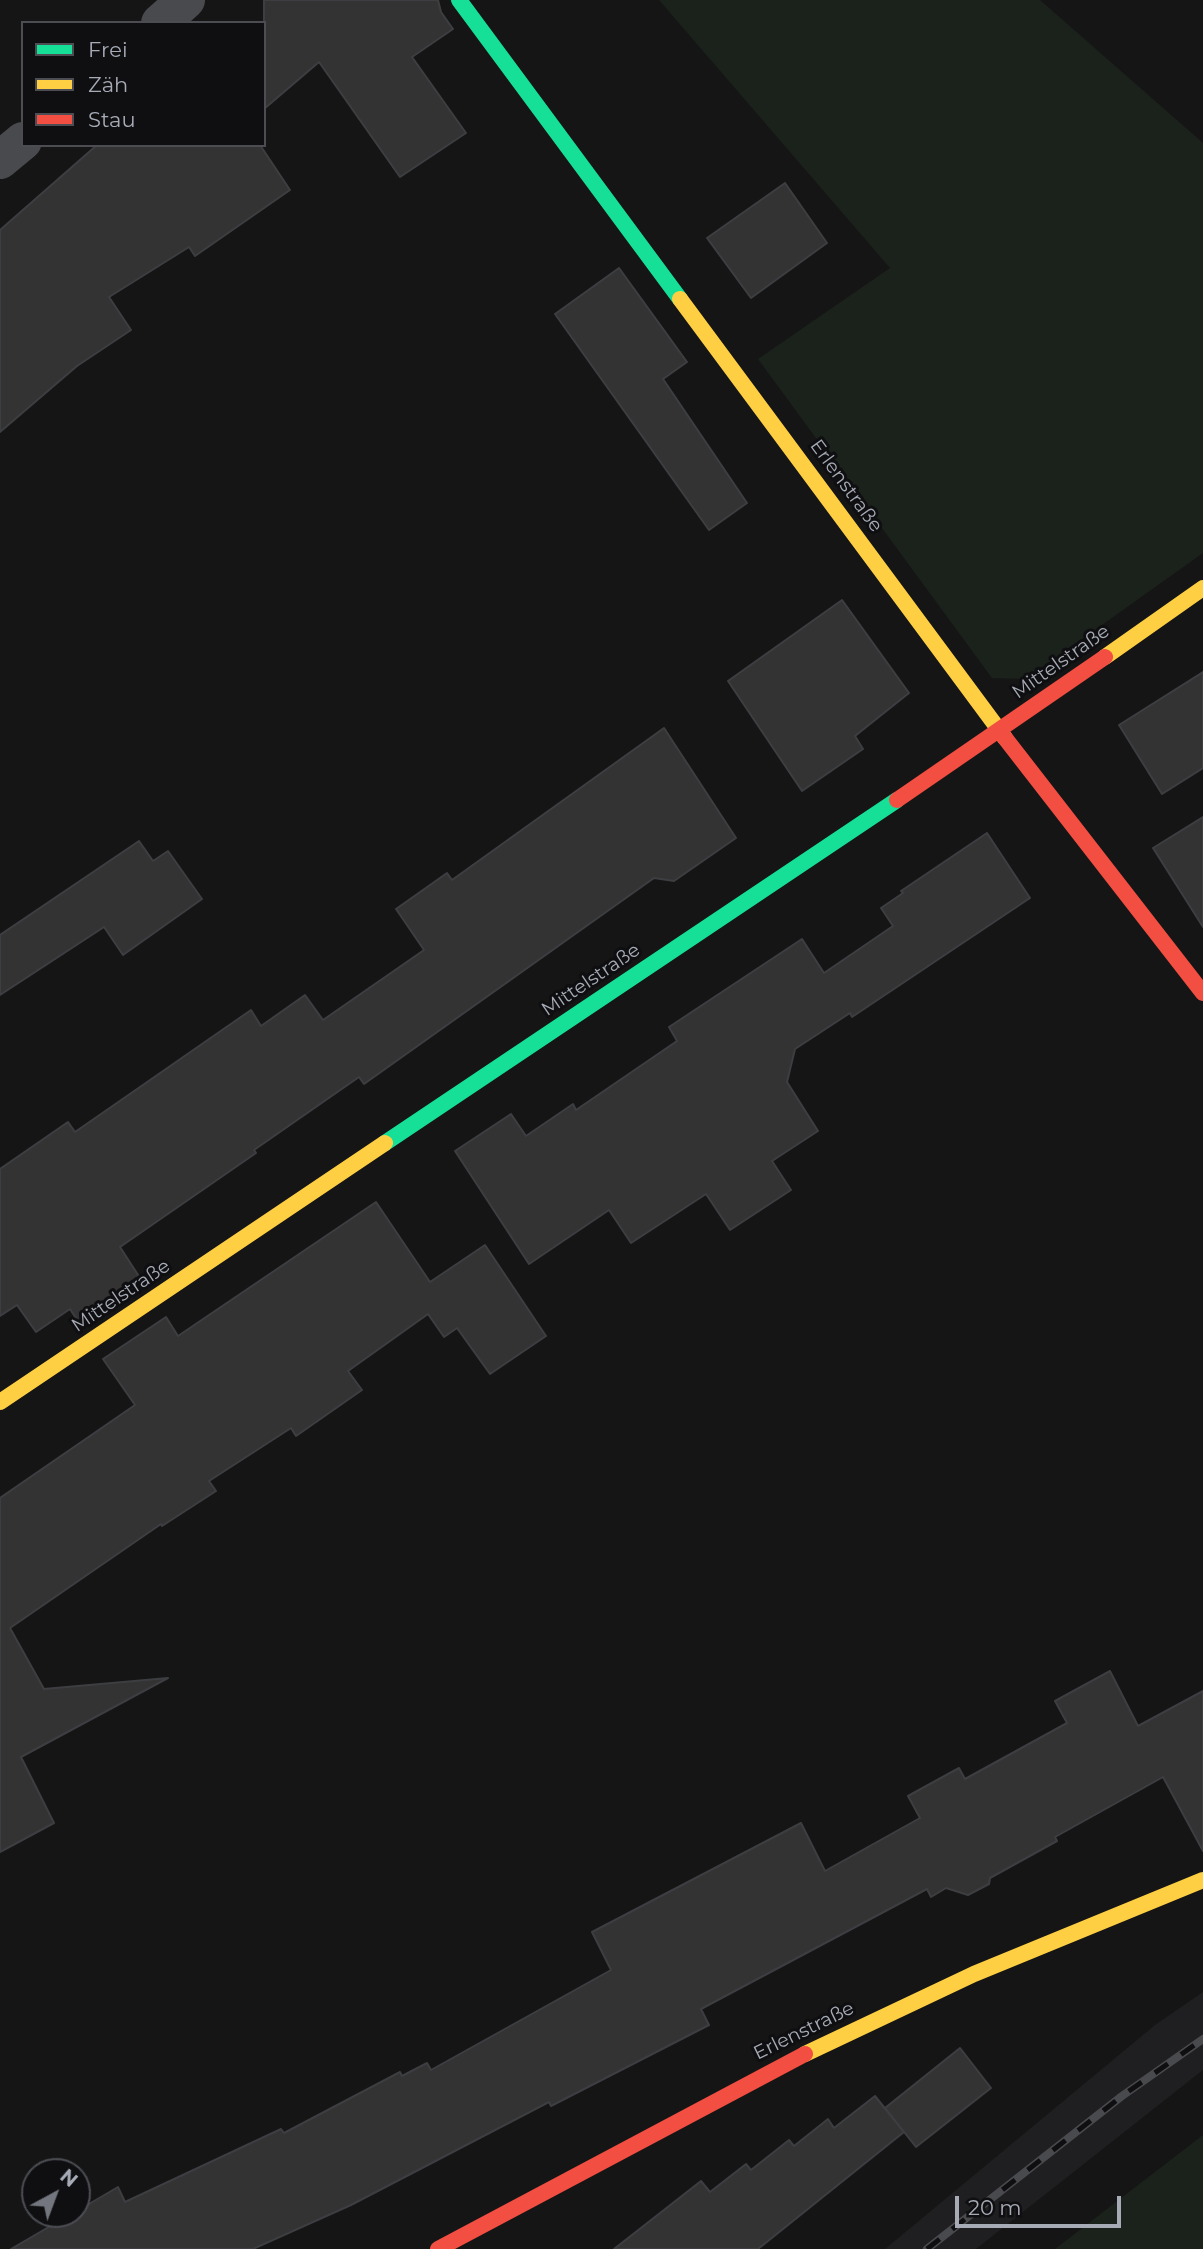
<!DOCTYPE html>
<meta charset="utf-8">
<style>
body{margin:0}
#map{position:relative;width:1203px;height:2249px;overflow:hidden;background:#151515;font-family:Montserrat,sans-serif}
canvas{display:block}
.legend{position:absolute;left:21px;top:21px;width:245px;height:126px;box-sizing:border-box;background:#0f0f11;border:2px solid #4b4d53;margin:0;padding:9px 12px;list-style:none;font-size:21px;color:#a6abb6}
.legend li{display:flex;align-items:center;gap:14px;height:35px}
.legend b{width:35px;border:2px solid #4b4d53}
.north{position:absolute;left:21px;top:2158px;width:70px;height:70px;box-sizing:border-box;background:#0f0f11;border:2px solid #4b4d53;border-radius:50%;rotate:41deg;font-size:19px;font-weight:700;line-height:28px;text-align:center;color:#a6abb6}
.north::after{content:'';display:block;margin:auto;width:24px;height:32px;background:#73767e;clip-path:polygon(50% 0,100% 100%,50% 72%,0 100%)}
.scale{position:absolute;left:955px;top:2196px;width:166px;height:32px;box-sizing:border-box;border:4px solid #a6abb6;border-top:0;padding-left:9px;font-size:21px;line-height:24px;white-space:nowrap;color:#a6abb6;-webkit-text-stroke:5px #0f0f11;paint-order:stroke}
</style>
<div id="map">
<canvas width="1203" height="2249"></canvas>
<ul class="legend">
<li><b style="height:9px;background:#16e098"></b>Frei</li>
<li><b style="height:9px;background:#ffcf43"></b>Zäh</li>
<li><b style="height:9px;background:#f24e42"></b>Stau</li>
</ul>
<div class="north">N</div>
<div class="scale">20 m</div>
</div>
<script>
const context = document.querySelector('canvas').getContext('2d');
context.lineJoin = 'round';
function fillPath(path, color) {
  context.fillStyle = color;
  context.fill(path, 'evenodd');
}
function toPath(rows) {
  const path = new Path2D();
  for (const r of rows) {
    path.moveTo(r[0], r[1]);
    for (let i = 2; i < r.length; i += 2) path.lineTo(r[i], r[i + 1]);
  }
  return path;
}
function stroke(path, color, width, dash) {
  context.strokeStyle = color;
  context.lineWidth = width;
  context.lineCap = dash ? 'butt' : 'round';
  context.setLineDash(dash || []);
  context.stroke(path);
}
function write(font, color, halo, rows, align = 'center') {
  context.font = font + ' Montserrat,sans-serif';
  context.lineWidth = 6;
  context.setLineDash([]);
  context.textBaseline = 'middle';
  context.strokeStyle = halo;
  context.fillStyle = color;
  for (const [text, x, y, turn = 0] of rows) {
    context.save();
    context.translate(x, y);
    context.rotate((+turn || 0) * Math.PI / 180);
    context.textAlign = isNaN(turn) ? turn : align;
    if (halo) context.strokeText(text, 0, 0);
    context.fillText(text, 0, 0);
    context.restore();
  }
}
fillPath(toPath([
 [1203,1992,1203,2070,976,2249,885,2249,1155,2025]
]), '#1f1f21');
fillPath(toPath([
 [659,0,1040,0,1203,143,1203,553,1026,679,992,678,758,359,890,268],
 [1203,2135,1203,2249,1055,2249]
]), '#1b221c');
const building = toPath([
 [264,0,438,0,441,12,453,29,412,57,466,133,400,177,319,62,264,109,264,0],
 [97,145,260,145,290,190,195,256,189,247,109,297,131,330,77,366,0,432,0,230,97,145],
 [785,183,827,243,751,298,707,238,785,183],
 [619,268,687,362,663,379,747,503,709,530,555,314,619,268],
 [842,600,909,693,855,736,863,749,802,791,728,681,842,600],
 [1203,672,1203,768,1162,794,1119,725,1203,672],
 [664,728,736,838,674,881,654,878,364,1084,359,1077,254,1150,256,1153,120,1247,142,1281,79,1323,70,1309,36,1332,17,1305,0,1316,0,1169,68,1122,75,1132,251,1010,261,1026,305,995,323,1020,424,950,396,909,447,873,452,880,664,728],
 [1203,817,1203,927,1153,848,1203,817],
 [987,833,1030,898,852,1017,850,1013,795,1049,787,1082,818,1131,772,1161,791,1190,730,1230,706,1194,631,1243,609,1210,529,1264,455,1151,511,1114,526,1136,573,1104,576,1110,677,1041,669,1027,802,939,824,973,893,926,881,908,903,893,901,891,987,833],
 [139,841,153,861,168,851,202,899,123,955,104,927,0,995,0,935,139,841],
 [376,1202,430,1282,485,1245,546,1336,490,1374,457,1328,444,1337,428,1314,348,1371,362,1390,296,1436,291,1428,209,1481,216,1491,162,1526,161,1524,10,1628,44,1689,168,1678,21,1757,54,1823,0,1852,0,1498,135,1405,103,1359,166,1317,178,1336,376,1202],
 [1110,1671,1138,1726,1203,1691,1203,1851,1163,1777,1055,1837,1057,1841,990,1878,989,1884,968,1895,946,1888,931,1897,927,1889,701,2009,709,2025,551,2106,549,2102,351,2205,253,2249,11,2249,71,2214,77,2214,77,2211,118,2187,125,2202,281,2129,284,2133,400,2072,402,2076,427,2063,431,2070,611,1970,592,1932,801,1823,825,1871,920,1818,908,1796,959,1768,965,1779,1067,1723,1055,1701,1110,1671],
 [960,2048,991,2088,916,2147,885,2108,960,2048],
 [875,2096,904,2132,758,2249,614,2249,701,2181,710,2192,746,2164,751,2170,789,2140,794,2146,828,2119,834,2128,875,2096]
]);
fillPath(building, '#333334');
stroke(building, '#3d3e41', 2);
stroke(toPath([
 [160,23,186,0],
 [0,160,23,141]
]), '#494a4e', 38);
stroke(toPath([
 [459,0,680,299],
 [385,1143,897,800]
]), '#16e098', 16);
stroke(toPath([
 [680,299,1005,738],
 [1105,657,1203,588],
 [0,1402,385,1143],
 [805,2054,974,1974,1203,1880]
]), '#ffcf43', 16);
stroke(toPath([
 [1005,738,1203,993],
 [897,800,1105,657],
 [438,2249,805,2054]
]), '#f24e42', 16);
const rail = toPath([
 [927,2249,1122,2096,1203,2039]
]);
stroke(rail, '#494a4d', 8);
stroke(rail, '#0f0f11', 5, [16]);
write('19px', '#a6abb6', '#0f0f11', [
 ["Erlenstraße",846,486,54],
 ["Mittelstraße",1061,662,-35],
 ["Mittelstraße",591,980,-34],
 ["Mittelstraße",121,1296,-34],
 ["Erlenstraße",804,2031,-26]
]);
</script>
